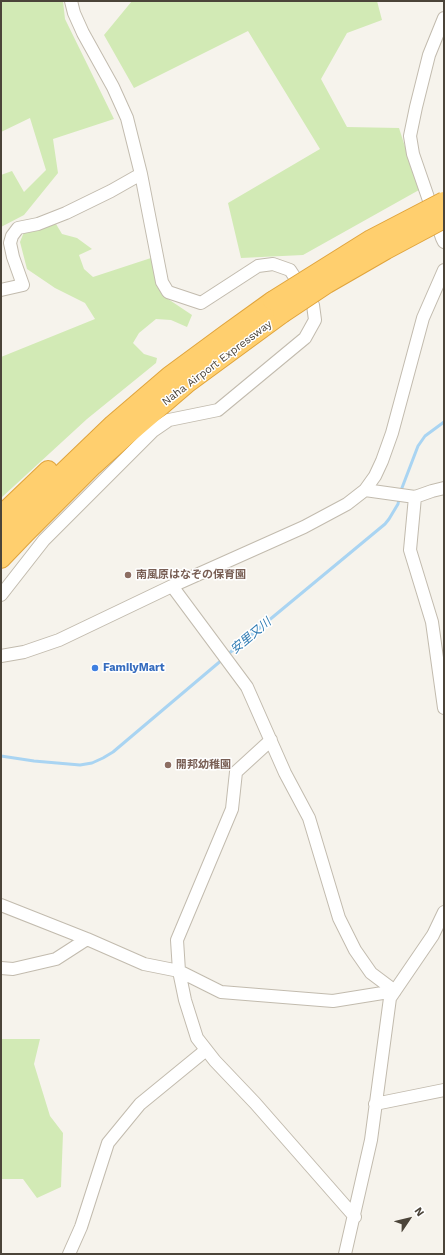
<!DOCTYPE html>
<meta charset="utf-8">
<style>
body{margin:0}
#map{position:relative;width:445px;height:1255px;overflow:hidden;background:#f6f3ec;font-family:"Work Sans",sans-serif}
canvas{display:block}
.frame{position:absolute;inset:0;border:2px solid #4b4439;pointer-events:none}
.north{position:absolute;left:389px;top:1199px;width:40px;height:40px;-webkit-text-stroke:3px #fff;paint-order:stroke;rotate:55deg;font-size:11px;font-weight:700;line-height:16px;text-align:center;color:#4b4439}
.north::after{content:'';display:block;margin:auto;width:14px;height:18px;background:#4b4439;clip-path:polygon(50% 0,100% 100%,50% 72%,0 100%)}
</style>
<div id="map">
<canvas width="445" height="1255"></canvas>
<div class="frame"></div>
<div class="north">N</div>
</div>
<script>
const context = document.querySelector('canvas').getContext('2d');
context.lineJoin = 'round';
function fillPath(path, color) {
  context.fillStyle = color;
  context.fill(path, 'evenodd');
}
function toPath(rows) {
  const path = new Path2D();
  for (const r of rows) {
    path.moveTo(r[0], r[1]);
    for (let i = 2; i < r.length; i += 2) path.lineTo(r[i], r[i + 1]);
  }
  return path;
}
function stroke(path, color, width, dash) {
  context.strokeStyle = color;
  context.lineWidth = width;
  context.lineCap = dash ? 'butt' : 'round';
  context.setLineDash(dash || []);
  context.stroke(path);
}
function write(font, color, halo, rows, align = 'center') {
  context.font = font + ' "Work Sans","Noto Sans JP",sans-serif';
  context.lineWidth = 3;
  context.setLineDash([]);
  context.textBaseline = 'middle';
  context.strokeStyle = halo;
  context.fillStyle = color;
  for (const [text, x, y, turn = 0] of rows) {
    context.save();
    context.translate(x, y);
    context.rotate((+turn || 0) * Math.PI / 180);
    context.textAlign = isNaN(turn) ? turn : align;
    if (halo) context.strokeText(text, 0, 0);
    context.fillText(text, 0, 0);
    context.restore();
  }
}
fillPath(toPath([
 [1,1,63,1,65,19,114,119,53,139,58,173,24,215,1,227,1,175,12,171,24,192,46,170,30,118,1,132],
 [132,1,377,1,382,20,347,33,321,79,347,127,399,128,419,190,303,255,241,258,228,203,320,149,248,31,134,88,104,35],
 [56,224,62,234,77,238,92,249,79,255,84,269,93,277,154,257,165,297,192,315,187,327,171,320,156,319,139,333,133,343,144,354,157,358,156,363,87,419,1,498,1,357,95,319,85,303,55,288,27,269,20,242,24,232],
 [1,1039,40,1039,34,1064,50,1116,63,1133,61,1187,37,1198,23,1179,1,1179]
]), '#d2eab5');
stroke(toPath([
 [400,493,418,446,425,436,444,422],
 [227,655,385,524,389,519,398,504,399,499],
 [1,756,34,761,80,765,92,763,103,758,113,752,223,659]
]), '#a9d4f2', 3);
const minor = toPath([
 [444,18,429,55,416,107,410,136,413,154,442,238,444,242],
 [1,290,23,285,13,257,10,243,12,236,18,228,38,224,66,213,111,191,141,174],
 [365,490,415,497,432,491,444,488],
 [415,497,410,550,432,622,444,708],
 [172,586,247,687,285,773,309,818,339,918,355,950,371,973,395,991],
 [1,595,44,540,153,431,169,420,218,410,305,338,315,320,313,305,290,270,273,264,258,266,201,303,168,292,162,282,141,174,127,118,113,87,83,33,74,13,71,1],
 [1,656,24,652,59,640,172,586,304,527,347,504,365,490,375,476,382,461,392,433,423,318,444,270],
 [271,740,236,772,232,809,177,940,179,971,185,1000,197,1038,215,1061,255,1103,355,1217],
 [1,905,87,939,144,964,179,971,221,992,333,1001,395,991],
 [1,968,13,969,56,959,87,939],
 [375,1104,444,1090],
 [69,1254,81,1227,108,1143,140,1104,206,1050],
 [345,1254,371,1140,390,998,433,935,444,912]
]);
const highway = toPath([
 [1,515,48,470],
 [1,536,62,473,113,424,169,376,226,334,272,301],
 [1,559,25,534,93,466,124,438,188,383,282,314]
]);
stroke(minor, '#c2bbae', 14);
stroke(highway, '#e0a43c', 20);
stroke(minor, '#fff', 12);
stroke(highway, '#ffcf6e', 18);
const highwayBridge = toPath([
 [272,301,371,239,444,201],
 [282,314,327,284,386,250,444,219]
]);
stroke(highwayBridge, '#e0a43c', 20, []);
stroke(highwayBridge, '#ffcf6e', 18);
for (const [x, y, r, color] of [
 [128,575,4,"#8d6e63"],
 [95,668,4,"#3f7fe0"],
 [168,765,4,"#8d6e63"]
]) {
  const dot = new Path2D();
  dot.arc(x, y, r, 0, 2 * Math.PI);
  context.fillStyle = color;
  context.fill(dot);
  stroke(dot, '#fff', 1.5);
}
write('11px', '#4b4439', '#fff', [
 ["Naha Airport Expressway",217,363,-37]
]);
write('bold 11px', '#785e54', '#fff', [
 ["南風原はなぞの保育園",136,575],
 ["開邦幼稚園",176,765]
], 'left');
write('bold 11px', '#366cbe', '#fff', [
 ["FamilyMart",103,668]
], 'left');
write('italic 12px', '#2e7ab2', '#fff', [
 ["安里又川",251,636,-40]
]);
</script>
